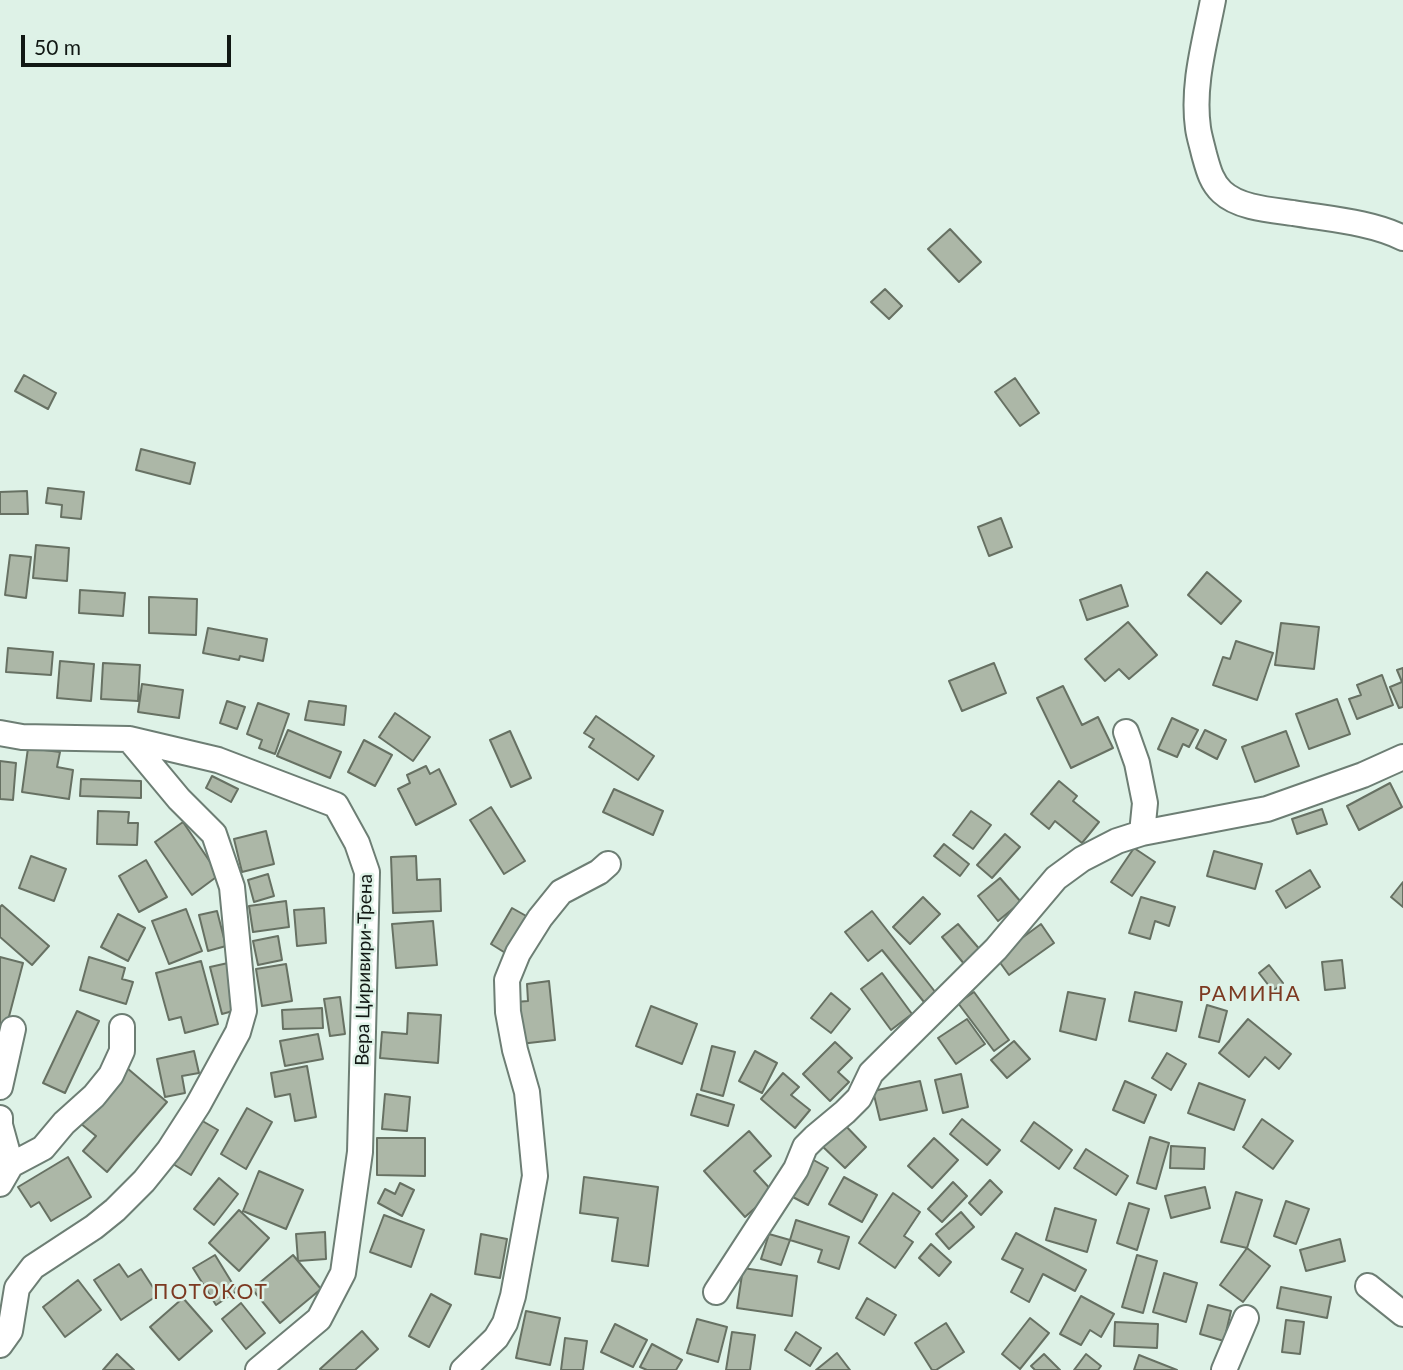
<!DOCTYPE html>
<meta charset="utf-8">
<style>
body{margin:0}
#map{position:relative;width:1403px;height:1370px;overflow:hidden;background:#def2e7;font-family:Lato,sans-serif}
canvas{display:block}
.scale{position:absolute;left:21px;top:35px;width:210px;height:32px;box-sizing:border-box;border:4px solid #111814;border-top:0;padding-left:9px;font-size:21px;line-height:24px;white-space:nowrap;color:#111814;-webkit-text-stroke:5px #def2e7;paint-order:stroke}
</style>
<div id="map">
<canvas width="1403" height="1370"></canvas>
<div class="scale">50 m</div>
</div>
<script>
const ctx = document.querySelector('canvas').getContext('2d');
ctx.lineJoin = 'round';
function paint(path, color) { ctx.fillStyle = color; ctx.fill(path, 'evenodd'); }
function strokePath(path, color, width, dash) { ctx.strokeStyle = color; ctx.lineWidth = width; ctx.lineCap = dash ? 'butt' : 'round'; ctx.setLineDash(dash || []); ctx.stroke(path); }
function label(font, color, halo, rows, align = 'center') {
  ctx.font = font + ' Lato,sans-serif'; ctx.lineWidth = 5; ctx.setLineDash([]); ctx.textBaseline = 'middle'; ctx.strokeStyle = halo; ctx.fillStyle = color; for (const [text, x, y, turn = 0] of rows) {
    ctx.save(); ctx.translate(x, y); ctx.rotate((+turn || 0) * Math.PI / 180); ctx.textAlign = isNaN(turn) ? turn : align; if (halo) ctx.strokeText(text, 0, 0); ctx.fillText(text, 0, 0); ctx.restore();
  }
}
const building = new Path2D(`
 M950,229L981,262L959,282L928,249Z
 M885,289L902,306L889,319L871,302Z
 M24,375L56,393L48,409L15,391Z
 M1015,378L1039,413L1020,426L995,392Z
 M141,449L195,463L190,484L136,470Z
 M48,488L84,492L81,519L61,517L62,505L46,503Z
 M27,491L28,514H0V492Z
 M1001,518L1012,547L989,556L978,527Z
 M36,545L69,548L67,581L33,578Z
 M10,555L31,557L26,598L5,595Z
 M1207,572L1241,601L1221,624L1188,595Z
 M1121,585L1128,606L1087,620L1080,600Z
 M80,590L125,593L123,616L79,613Z
 M149,597L197,599L196,635L149,633Z
 M1128,622L1157,655L1129,679L1119,669L1105,681L1085,659Z
 M1281,623L1319,627L1314,669L1275,665Z
 M208,628L267,639L263,661L240,656L239,660L203,653Z
 M1236,641L1273,653L1257,700L1213,685L1223,657L1230,659Z
 M8,648L53,652L51,675L6,672Z
 M60,661L94,664L91,701L57,698Z
 M103,663L140,665L138,701L101,699Z
 M994,663L1006,693L962,711L949,681Z
 M1403,668V707L1399,708L1390,687L1402,682L1397,670Z
 M1382,675L1393,705L1357,719L1349,699L1361,695L1357,685Z
 M142,684L183,690L179,718L138,712Z
 M1063,686L1082,725L1098,717L1113,748L1071,768L1037,698Z
 M1337,699L1350,734L1309,749L1296,714Z
 M227,701L245,707L237,729L220,723Z
 M309,701L346,706L344,725L305,720Z
 M258,703L289,714L275,754L259,748L262,740L247,734Z
 M395,713L430,737L413,761L379,737Z
 M596,716L654,756L638,780L589,747L594,739L584,733Z
 M1172,718L1198,730L1189,747L1183,744L1177,757L1158,749Z
 M288,730L341,752L330,778L277,756Z
 M1205,730L1226,740L1217,759L1196,748Z
 M510,731L531,778L511,787L490,740Z
 M1286,731L1299,766L1255,782L1242,747Z
 M364,740L392,755L375,786L348,772Z
 M28,748L60,752L57,767L73,770L69,799L22,792Z
 M0,761L16,763L13,800L0,799Z
 M426,766L430,774L439,769L456,804L416,825L398,789L410,783L407,775Z
 M212,776L238,789L231,802L206,788Z
 M81,779L141,781V798L80,796Z
 M1059,781L1077,796L1073,801L1099,822L1082,843L1055,821L1049,829L1031,814Z
 M1390,783L1402,807L1359,830L1347,806Z
 M614,789L663,811L653,835L603,812Z
 M491,807L525,861L504,874L470,820Z
 M1322,809L1327,824L1297,834L1292,819Z
 M98,811L129,812L128,823H138L137,845L97,844Z
 M971,811L991,825L973,849L953,835Z
 M183,822L219,875L192,895L155,842Z
 M266,831L274,864L242,872L234,839Z
 M1005,834L1020,847L992,878L977,865Z
 M944,844L969,864L960,876L934,856Z
 M1134,848L1155,862L1132,896L1111,882Z
 M1214,851L1262,864L1255,889L1207,876Z
 M31,856L66,869L54,901L19,888Z
 M416,856L417,880L440,879L441,911L393,913L391,857Z
 M146,860L167,897L139,912L119,876Z
 M1310,870L1320,887L1286,908L1276,891Z
 M268,874L274,896L254,902L248,880Z
 M1000,878L1021,902L998,921L978,896Z
 M1403,882V907L1391,897Z
 M923,897L940,914L910,944L893,927Z
 M1141,897L1175,907L1169,926L1155,921L1150,939L1129,933Z
 M286,901L289,927L253,932L249,906Z
 M2,905L49,946L32,965L0,937V907Z
 M324,908L326,943L297,946L294,910Z
 M512,908L528,917L507,954L491,944Z
 M186,909L202,951L169,964L152,921Z
 M217,911L226,946L208,951L199,915Z
 M872,911L936,993L924,1002L882,950L868,961L845,932Z
 M118,914L145,928L128,961L101,947Z
 M433,921L437,965L396,968L392,924Z
 M958,924L982,952L965,965L942,937Z
 M1041,924L1054,943L1009,975L996,957Z
 M278,936L282,960L258,965L253,941Z
 M0,957L23,963L6,1028L0,1027Z
 M89,957L125,968L122,979L133,982L126,1004L80,990Z
 M1342,960L1345,988L1325,990L1322,962Z
 M201,961L218,1024L185,1033L181,1017L169,1020L156,973Z
 M228,963L240,1009L222,1014L210,967Z
 M286,964L292,1001L262,1006L256,969Z
 M1269,965L1283,983L1273,991L1259,973Z
 M882,973L912,1014L891,1030L861,989Z
 M549,981L555,1040L520,1044L515,1002L528,1001L527,984Z
 M974,992L1009,1040L994,1051L958,1003Z
 M1068,992L1105,999L1096,1040L1060,1031Z
 M1135,992L1182,1002L1176,1031L1129,1021Z
 M831,993L850,1009L831,1033L811,1018Z
 M340,997L345,1034L330,1036L324,999Z
 M1207,1005L1227,1011L1219,1042L1199,1037Z
 M651,1006L697,1024L682,1064L636,1046Z
 M322,1008L323,1028L283,1029L282,1010Z
 M77,1011L99,1021L65,1093L43,1083Z
 M408,1013L441,1015L438,1063L380,1058L382,1032L407,1034Z
 M967,1019L985,1044L956,1064L938,1038Z
 M1248,1019L1291,1054L1279,1069L1265,1057L1249,1077L1219,1053Z
 M318,1034L323,1059L285,1066L280,1041Z
 M1014,1041L1030,1059L1007,1078L991,1060Z
 M835,1042L852,1058L838,1072L849,1082L830,1101L803,1074Z
 M712,1046L735,1052L723,1096L701,1090Z
 M194,1051L199,1073L182,1076L185,1093L165,1097L157,1059Z
 M755,1051L777,1063L762,1093L739,1081Z
 M1167,1053L1186,1064L1171,1090L1152,1078Z
 M307,1066L316,1117L295,1121L290,1094L275,1097L271,1073Z
 M127,1068L167,1102L107,1172L83,1151L96,1136L80,1123Z
 M783,1073L799,1087L791,1095L810,1110L795,1128L761,1099Z
 M961,1074L968,1107L943,1113L935,1080Z
 M920,1081L927,1110L880,1120L873,1091Z
 M1125,1081L1156,1095L1144,1123L1113,1110Z
 M1199,1083L1245,1100L1234,1130L1188,1113Z
 M385,1094L410,1097L407,1131L382,1129Z
 M697,1094L734,1105L728,1126L691,1115Z
 M247,1108L272,1122L246,1169L221,1154Z
 M199,1119L218,1130L191,1175L173,1164Z
 M962,1119L1000,1150L987,1165L950,1134Z
 M1262,1119L1293,1141L1273,1169L1243,1147Z
 M842,1122L866,1147L845,1168L820,1144Z
 M1034,1122L1072,1150L1059,1169L1021,1141Z
 M749,1131L771,1156L754,1171L773,1192L745,1217L704,1171Z
 M1150,1137L1169,1143L1156,1189L1137,1183Z
 M377,1138H425V1176L377,1175Z
 M934,1138L958,1160L932,1188L908,1166Z
 M1171,1146L1205,1148L1204,1169L1170,1168Z
 M1086,1149L1128,1176L1116,1195L1074,1168Z
 M68,1157L91,1197L51,1221L39,1202L31,1207L18,1187Z
 M810,1158L828,1168L808,1205L789,1195Z
 M259,1171L303,1190L286,1229L243,1211Z
 M584,1177L658,1187L648,1266L612,1261L618,1218L580,1213Z
 M844,1177L877,1195L862,1222L829,1204Z
 M219,1178L238,1194L214,1225L194,1209Z
 M990,1180L1002,1192L981,1215L969,1203Z
 M953,1182L967,1196L942,1222L928,1209Z
 M400,1183L414,1190L402,1216L378,1203L385,1189L395,1194Z
 M1205,1187L1210,1208L1171,1218L1165,1196Z
 M1236,1192L1262,1200L1247,1248L1221,1242Z
 M893,1193L920,1212L904,1236L913,1242L895,1268L859,1243Z
 M1286,1201L1309,1209L1296,1244L1274,1236Z
 M1129,1203L1149,1209L1137,1250L1117,1243Z
 M1055,1208L1096,1220L1087,1252L1046,1240Z
 M239,1210L269,1238L239,1271L209,1243Z
 M961,1212L974,1227L949,1249L936,1234Z
 M384,1215L424,1230L411,1267L370,1252Z
 M796,1220L849,1237L839,1269L818,1262L822,1250L790,1240Z
 M325,1232L326,1259L298,1261L296,1234Z
 M1016,1233L1086,1270L1075,1291L1043,1274L1029,1302L1011,1292L1023,1269L1002,1259Z
 M481,1234L507,1239L500,1278L475,1274Z
 M769,1234L790,1240L781,1265L761,1259Z
 M1340,1239L1345,1261L1306,1271L1300,1250Z
 M931,1244L951,1262L939,1276L919,1258Z
 M1247,1248L1270,1266L1243,1302L1220,1285Z
 M215,1255L237,1291L216,1305L193,1268Z
 M293,1255L321,1289L280,1323L252,1289Z
 M1137,1255L1157,1261L1143,1313L1122,1307Z
 M119,1264L128,1277L141,1269L158,1295L121,1320L94,1280Z
 M743,1268L797,1276L792,1316L737,1308Z
 M1164,1273L1197,1283L1186,1322L1153,1312Z
 M78,1280L101,1310L65,1337L43,1307Z
 M1281,1287L1331,1297L1327,1318L1277,1308Z
 M431,1294L451,1305L429,1347L409,1336Z
 M1081,1296L1114,1314L1101,1337L1090,1330L1081,1345L1060,1334Z
 M183,1298L212,1331L179,1360L150,1327Z
 M867,1298L896,1315L884,1335L856,1318Z
 M241,1303L265,1333L246,1349L222,1319Z
 M1208,1305L1231,1311L1224,1341L1200,1334Z
 M526,1311L560,1318L550,1365L516,1358Z
 M1030,1318L1049,1333L1020,1369L1002,1354Z
 M697,1319L727,1327L718,1362L687,1353Z
 M1286,1320L1304,1322L1300,1354L1282,1352Z
 M1115,1322L1158,1324L1157,1348L1114,1346Z
 M946,1323L964,1352L936,1370H932L915,1343Z
 M615,1324L647,1340L633,1367L601,1352Z
 M362,1331L378,1349L355,1370H322L320,1369Z
 M732,1332L755,1335L750,1370H726Z
 M796,1332L821,1348L810,1366L785,1350Z
 M565,1338L587,1341L583,1370H561Z
 M652,1344L682,1360L676,1370H647L640,1367Z
 M837,1353L850,1370H816Z
 M117,1354L134,1370H103Z
 M1044,1354L1060,1370H1035L1031,1366Z
 M1086,1354L1101,1366L1098,1370H1074Z
 M1139,1355L1177,1370H1134Z`);
const minor = new Path2D(`
 M1213,0C1205,42 1192,85 1198,128C1199,136 1202,145 1204,154C1208,168 1211,182 1222,192C1239,208 1271,210 1293,213C1328,219 1371,222 1403,238
 M1126,732L1137,763L1145,803L1142,833
 M0,733L22,737L129,739L218,760L336,805L357,843L367,872L360,1152L343,1273L319,1319L258,1370
 M0,1087L13,1029
 M0,1118V1125L11,1165
 M0,1184L11,1165L43,1148L64,1123L94,1096L111,1075L122,1051V1027
 M1368,1286L1403,1314
 M716,1292L796,1169L805,1147L815,1137L845,1112L859,1098L871,1073L996,949L1056,878L1082,859L1117,841L1142,833L1267,809L1363,775L1403,757
 M0,1345L10,1331L17,1288L33,1267L94,1227L115,1210L144,1181L169,1150L198,1105L238,1032L244,1011L232,887L214,834L179,799L129,739
 M463,1370L496,1338L505,1323L513,1296L535,1176L527,1092L515,1050L508,1012L507,980L518,953L540,918L561,892L599,872L608,864
 M1224,1370L1246,1318`);
const streetNames = [
 ["Вера Циривири-Трена",364,970,-89]
];
const neighbourhoodNames = [
 ["РАМИНА",1250,994],
 ["ПОТОКОТ",211,1292]
];
paint(building, '#acb7a7');
strokePath(building, '#677163', 2);
strokePath(minor, '#6d7e74', 28);
strokePath(minor, '#fff', 24);
label('19px', '#111814', '#def2e7', streetNames);
ctx.letterSpacing = '2px';
label('21px', '#7c3921', '#def2e7', neighbourhoodNames);
ctx.letterSpacing = '0px';
</script>
